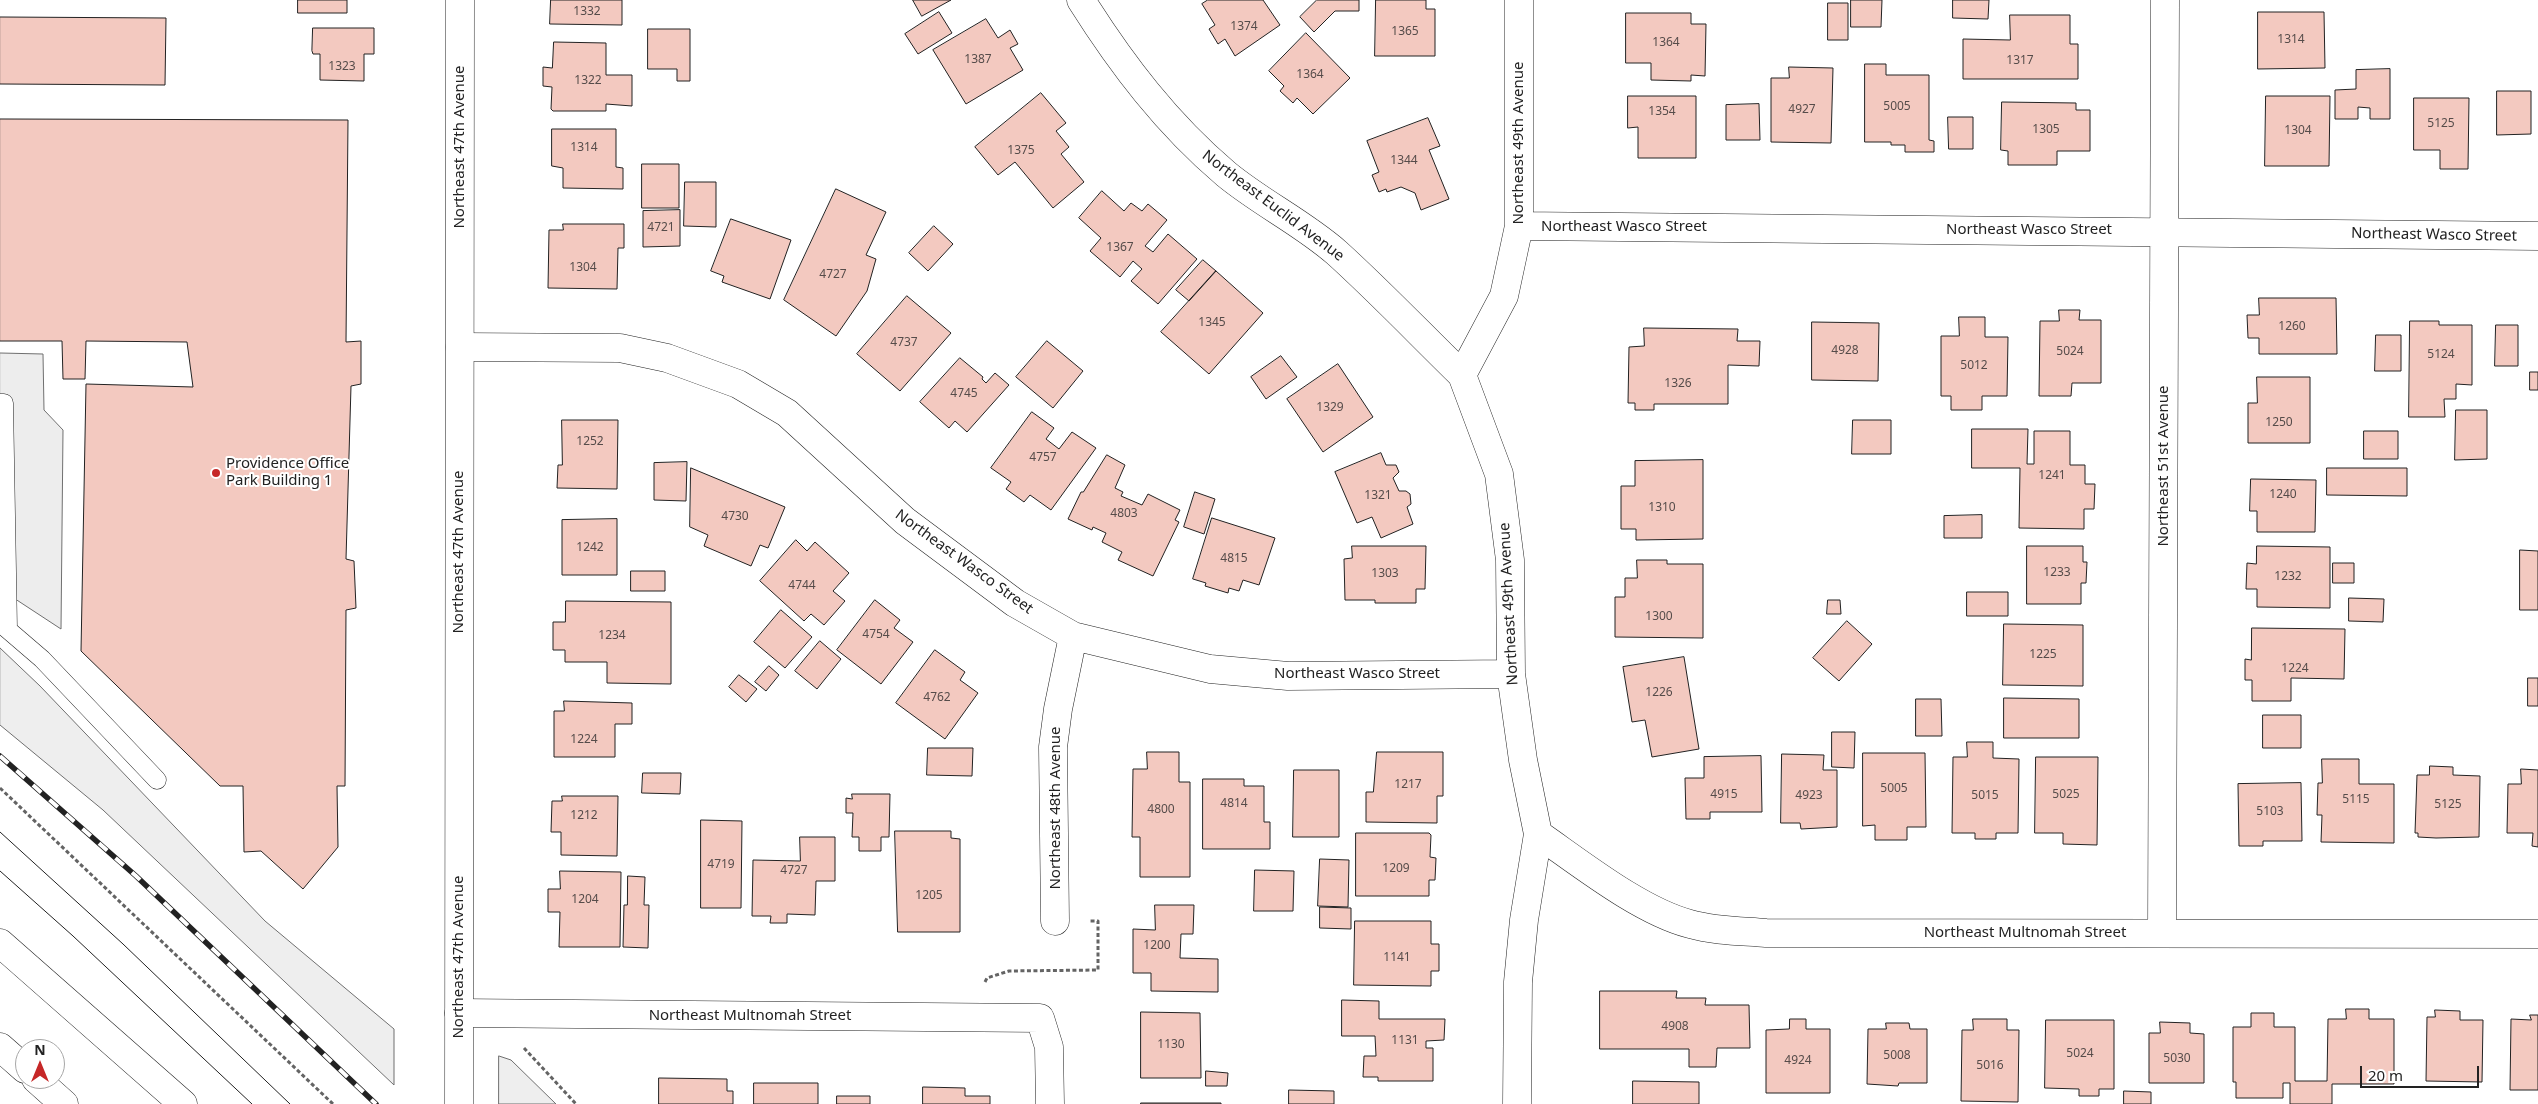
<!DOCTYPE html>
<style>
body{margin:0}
#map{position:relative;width:2538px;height:1104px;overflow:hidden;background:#fff;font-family:"Noto Sans",sans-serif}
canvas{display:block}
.north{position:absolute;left:15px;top:1039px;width:50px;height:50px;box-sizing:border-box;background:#fff;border:1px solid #a7a7a7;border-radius:50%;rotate:0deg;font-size:14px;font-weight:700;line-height:20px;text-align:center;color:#222}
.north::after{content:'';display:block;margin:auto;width:18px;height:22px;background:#c62828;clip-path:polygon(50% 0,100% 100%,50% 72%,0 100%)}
.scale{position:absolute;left:2360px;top:1066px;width:119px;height:22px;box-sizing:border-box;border:2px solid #222;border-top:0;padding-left:6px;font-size:15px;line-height:18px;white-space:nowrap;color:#222;-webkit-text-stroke:4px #fff;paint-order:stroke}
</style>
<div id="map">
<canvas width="2538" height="1104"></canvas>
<div class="north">N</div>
<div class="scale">20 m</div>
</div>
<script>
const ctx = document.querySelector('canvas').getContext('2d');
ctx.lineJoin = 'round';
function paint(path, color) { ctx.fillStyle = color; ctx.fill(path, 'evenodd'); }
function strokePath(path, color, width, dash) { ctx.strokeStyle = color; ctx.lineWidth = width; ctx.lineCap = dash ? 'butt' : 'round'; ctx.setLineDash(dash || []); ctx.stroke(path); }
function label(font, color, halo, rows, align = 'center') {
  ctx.font = font + ' "Noto Sans",sans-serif'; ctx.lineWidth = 4; ctx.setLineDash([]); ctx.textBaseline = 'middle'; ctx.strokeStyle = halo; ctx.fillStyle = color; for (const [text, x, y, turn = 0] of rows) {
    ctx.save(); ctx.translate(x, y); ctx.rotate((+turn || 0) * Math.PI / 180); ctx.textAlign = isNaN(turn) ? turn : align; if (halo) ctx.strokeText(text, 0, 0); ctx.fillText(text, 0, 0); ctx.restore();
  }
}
const green = new Path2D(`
 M0,648L40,686L265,921L394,1029V1085L103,810L0,725Z
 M499,1056L511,1060L556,1104H499Z`);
const parking = new Path2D(`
 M0,353L43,354L44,410L63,430L61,629L0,589Z`);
const building = new Path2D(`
 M298,0H347V13H298Z
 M551,0H622V25L550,24Z
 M913,0H951L922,16Z
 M1208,0H1263L1280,25L1235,56L1225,39L1218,44L1209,29L1215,25L1202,4Z
 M1317,0H1359V11H1335L1314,32L1300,17Z
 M1376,0H1426V9H1435V56H1375Z
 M1851,0H1882L1881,27H1851Z
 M1953,0H1989L1988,19L1953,18Z
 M1828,3H1848V40H1828Z
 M939,12L952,33L918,54L905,34Z
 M2258,12H2324L2325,68L2258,69Z
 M1626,13H1691V24H1706L1705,76L1691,75V81L1651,80V63H1626Z
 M2010,15H2070V44H2078V79H1963V39L2010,40Z
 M0,17L166,18L165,85L0,84Z
 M986,19L998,38L1010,30L1018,44L1010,48L1023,70L966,104L933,50Z
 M313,28H374V54H364V81L320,80V54H313L312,51Z
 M648,29H690V81H677V69H648Z
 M1306,33L1350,78L1313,114L1297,98L1293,103L1280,91L1284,86L1269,71Z
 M554,42L606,43V75H632V106L606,104V111H553L551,109L552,87L543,86V67L552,68Z
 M1865,64H1886V75H1929V140L1934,141V152H1905V145H1891V142H1865Z
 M1789,67L1833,68L1831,143L1771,142V78H1789Z
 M2390,69V119H2370V108L2358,107V119H2335V90L2356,89V70Z
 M2497,91H2531V134L2497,135Z
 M1041,93L1066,123L1056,131L1069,147L1061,154L1084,182L1053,208L1015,162L998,175L975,147Z
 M1628,96H1696V158H1638V127L1628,128Z
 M2266,96H2330L2329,166H2265Z
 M2414,98H2469L2468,169H2440V150H2414Z
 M2002,102L2076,103V110H2090V151H2057V165H2008V151L2001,150Z
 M1759,104L1760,140H1726V105Z
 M1948,117H1973V149H1949Z
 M1428,118L1440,146L1429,150L1449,199L1421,210L1415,193L1401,187L1387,192L1386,189L1379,192L1372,175L1379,172L1367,141Z
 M0,119L348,120L346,342L361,341V384L351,386L346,559L354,561L356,608L346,610L345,786H337L338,847L303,889L261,851L244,852L243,786H220L81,651L86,384L193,387L187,342L86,341L85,379H63L62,341H0Z
 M552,129H616V167L623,168V189L563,188V168L552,166Z
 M642,164H679V208H642Z
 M685,182H716V227L684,226Z
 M836,189L886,212L866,255L876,259L867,291L836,336L784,300Z
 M1102,191L1124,211L1131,203L1142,211L1148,204L1167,220L1145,246L1153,252L1168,234L1197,259L1158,304L1131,281L1142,269L1133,261L1120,277L1090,251L1101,238L1079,218Z
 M680,210V246L643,247V211Z
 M731,219L791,240L770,299L722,282L724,276L711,271Z
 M563,224H624V248H618L617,289L548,288L549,230H563Z
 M934,226L953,244L928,271L909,253Z
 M1203,260L1216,271L1189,301L1176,290Z
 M1216,271L1263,313L1209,374L1161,332Z
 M907,296L951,333L900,391L857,354Z
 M2259,298H2336L2337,354H2259V338H2248L2247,315H2259Z
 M2059,310H2080L2079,320H2101V383H2072L2071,396H2039L2040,321H2059Z
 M1959,317H1985V337H2008L2007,396H1982V410H1951V396H1941V336H1959Z
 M2410,321H2439V325H2472V385L2456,384V399H2444L2445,417H2409Z
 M1812,322L1879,323L1878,381L1812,380Z
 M2496,325H2518V366H2495Z
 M1644,328L1738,329L1737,341H1760L1759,366L1728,365V404H1654V410H1635V403H1628L1629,347L1644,346Z
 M2376,335H2401V371H2375Z
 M1047,341L1083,371L1053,408L1016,377Z
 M1281,356L1297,377L1266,399L1251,377Z
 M960,358L983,377L982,379L986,383L995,373L1009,385L967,432L955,421L949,428L920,402Z
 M1338,364L1373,417L1323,452L1287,399Z
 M2530,372H2538V390H2530Z
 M2257,377H2310V443H2248V403H2257Z
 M2456,410H2487V459L2455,460Z
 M1032,412L1054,428L1046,439L1059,449L1072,432L1096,448L1051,510L1030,495L1024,502L1006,489L1011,482L991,468Z
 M562,420H618L617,489L557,488L558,465H562Z
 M1853,420H1891V454H1852Z
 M1972,429H2028L2027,464H2034V431H2070V465H2085V484H2095L2094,509H2084V529L2019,528L2020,468H1972Z
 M2364,431H2398V459H2364Z
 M1381,453L1386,465H1396L1399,472L1393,478L1399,491H1406L1410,494L1411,504L1407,507L1413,524L1381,538L1372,517L1357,523L1335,472Z
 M1107,455L1125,465L1115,488L1123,492L1121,496L1142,505L1148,494L1180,510L1175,520L1179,522L1153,576L1118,560L1122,552L1102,542L1106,533L1093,527L1092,530L1068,519L1081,492H1083Z
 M1703,460V539L1636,540V529H1621V486H1635V461Z
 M687,462L686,501L654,500V463Z
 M691,468L785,507L768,548L760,545L751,566L704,546L708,535L690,527Z
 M2327,468H2407V496L2327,495Z
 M2251,479L2316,480L2315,532H2257V511H2250Z
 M1195,492L1215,499L1204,534L1184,527Z
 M1982,515V538H1944V516Z
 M1212,518L1275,538L1259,585L1243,580L1239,591L1229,588L1228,593L1205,586L1206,583L1193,579Z
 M617,519V575H562V520Z
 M796,540L807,551L815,542L849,573L833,591L845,601L824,625L811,614L804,621L760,581Z
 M1352,546H1426L1425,589H1416V603H1375V600H1345L1344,559L1352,558Z
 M2027,546H2083V562H2087L2086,583H2081V604H2027Z
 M2257,546L2330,547V608L2257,607V589H2246L2247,563L2256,564Z
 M2520,550L2538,551V610H2520Z
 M1637,560H1667V564H1703V638L1615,637V597H1625V578H1637Z
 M2333,563H2354V583H2333Z
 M631,571H665V591H631Z
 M1967,592H2008V616H1967Z
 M2349,598L2384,599L2383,622L2349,621Z
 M875,600L900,620L894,628L913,642L881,684L837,650Z
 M1828,600H1840L1841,614H1827Z
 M566,601L671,602V684L607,683V662H565V650H553V622H565Z
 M781,610L812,637L785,668L754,642Z
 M1847,621L1872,644L1839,681L1813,658Z
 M2004,624L2083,625V686L2003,685Z
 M2252,628L2345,629L2344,679L2291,678V701H2252V680H2245V659L2251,660Z
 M820,641L841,659L817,689L795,671Z
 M935,650L965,672L960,680L978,693L945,739L896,703Z
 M1684,657L1699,749L1652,757L1645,720L1632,722L1623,667Z
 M769,666L779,675L766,691L755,682Z
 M739,675L757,689L746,702L729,687Z
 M2528,678H2538V706H2528Z
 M2004,698L2079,699V738H2004Z
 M1916,699H1941L1942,736H1916Z
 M564,701L632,703V724H615V757H554V711H564Z
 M2263,715H2301V748H2263Z
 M1832,732H1855L1854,768L1832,767Z
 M1967,742H1993V758L2019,759L2018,833H1996V839H1975V833H1952L1953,757H1967Z
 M928,748H973L972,776L927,775Z
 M1147,752H1179V782H1190V877H1140V837H1132L1133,769H1147Z
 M1377,752H1443V796H1437V823L1366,822V792H1373Z
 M1863,753H1925L1926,827H1907V840H1875V825L1863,826Z
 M1782,754L1824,755L1823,770H1837V827L1801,829L1800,823H1781Z
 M1761,756L1762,812H1710V819H1686L1685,778H1704V757Z
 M2036,757H2098L2097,845L2063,844V833H2035Z
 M2322,759H2359V784H2394V843L2321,842L2322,815H2317L2318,783H2322Z
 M2430,766L2453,767V775L2480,776L2479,837L2436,838L2418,837V833H2415L2417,775H2429Z
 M2521,769L2538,770V847L2532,846L2533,833H2507L2508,784H2521Z
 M1294,770H1339V837H1293Z
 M643,773H681L680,794L642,793Z
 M1203,779H1244V786H1264V822H1270V849H1203Z
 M2301,783L2302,841H2263V846H2239L2238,784Z
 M852,794H890L889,837H881V851H859V837H852L853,813H846V798L852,799Z
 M562,796H618L617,856L561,855V832H551L552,801H562Z
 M701,820L742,821L741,908H701Z
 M895,831H951V838L960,839V932H898Z
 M1356,833H1429L1431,835L1430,857L1436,858L1435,880H1429V896H1356Z
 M800,837H835V881H816L815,915L787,914V923H770L771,916H752L753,860L800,861Z
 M1320,859L1349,860L1348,907L1318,906Z
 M1255,870L1294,871L1293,911H1254Z
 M560,871L621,872L620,947H559L560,912H548V889H560Z
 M628,876L645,877L644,905H649L648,948L623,947L624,905H627Z
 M1155,905H1194L1193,934H1181L1180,958L1218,959V992L1151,991V973H1133V929L1155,930Z
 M1320,907L1351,908V929L1320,928Z
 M1355,921H1431V944H1439V971H1431V986L1354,985Z
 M1600,991H1677L1676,998H1706L1705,1005H1749L1750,1048H1717L1716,1067H1689V1049H1600Z
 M1342,1000L1379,1001V1019H1445L1444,1040L1426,1041V1048H1433V1081H1378V1077H1363L1364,1056H1376L1375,1036H1342Z
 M2346,1009H2369V1019H2394V1084H2332V1104H2290V1083H2283V1098H2236V1082H2233V1027H2251V1013H2274V1027H2295V1081H2327L2328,1019H2346Z
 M2435,1010L2460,1011V1020H2483L2482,1082L2426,1081L2427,1017H2435Z
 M1141,1012L1200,1013L1201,1078H1141Z
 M2530,1015H2538V1090H2510L2511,1019L2531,1020Z
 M1790,1019H1806V1029H1830V1093H1766V1030L1789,1029Z
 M1973,1019H2007V1030H2019L2018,1102L1961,1101L1962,1030H1973Z
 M2046,1020H2114V1089H2099V1096H2079V1089L2045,1088Z
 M2160,1022L2190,1023V1033L2204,1034V1083H2149V1033H2160Z
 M1886,1023H1909L1910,1029H1927V1083H1899L1898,1086L1867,1084L1868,1029H1886Z
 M1206,1071L1228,1073L1227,1086H1206Z
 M659,1078L727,1079V1091H733V1104H659Z
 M1633,1081L1699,1082V1104H1633Z
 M754,1083H818V1104H754Z
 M923,1087L965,1088V1096H990V1104H923Z
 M1289,1090L1334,1091V1104H1289Z
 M2124,1091L2151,1092V1104H2124Z
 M837,1096H870V1104H837Z
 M1141,1103H1221V1104H1141Z`);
const path = new Path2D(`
 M0,788L333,1104
 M985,982L987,978L1009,971L1098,970V921H1090
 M524,1048L576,1104`);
const service = new Path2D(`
 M0,403H4L8,629
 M0,623L42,659L157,780`);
const minor = new Path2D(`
 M1081,0C1122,65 1167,124 1226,174C1261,203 1303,223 1337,253C1380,292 1421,335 1462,375
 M1519,226L2538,236
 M460,347L620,348L667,358L738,384L787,413L905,521L1015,603L1073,636L1210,669L1288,676L1511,674
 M1538,834C1580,863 1640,911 1690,924C1715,931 1741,931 1766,933L2538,934
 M1055,921L1053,747L1058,709L1073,636
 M2162,933L2165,0
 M459,1013L1040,1018L1049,1047L1050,1104
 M1517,1104L1518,982L1524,920L1538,834L1523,760L1511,674L1510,560L1499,474L1462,375L1504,296L1519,226V0`);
const secondary = new Path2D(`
 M459,1104L460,0`);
const motorway = new Path2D(`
 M0,943L183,1104
 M0,1047L25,1069
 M36,1079L64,1104`);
const tram = new Path2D(`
 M0,832L123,944L290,1104
 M0,871L73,936L252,1104`);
const rail = new Path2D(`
 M0,756L136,876L376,1104`);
const markers = [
 [216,473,5,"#c62828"]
];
const numberNames = [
 ["1332",587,12],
 ["1374",1244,27],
 ["1365",1405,32],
 ["1314",2291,40],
 ["1364",1666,43],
 ["1387",978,60],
 ["1317",2020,61],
 ["1323",342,67],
 ["1364",1310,75],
 ["1322",588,81],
 ["5005",1897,107],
 ["4927",1802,110],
 ["1354",1662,112],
 ["5125",2441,124],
 ["1305",2046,130],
 ["1304",2298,131],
 ["1314",584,148],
 ["1375",1021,151],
 ["1344",1404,161],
 ["4721",661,228],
 ["1367",1120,248],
 ["1304",583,268],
 ["4727",833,275],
 ["1345",1212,323],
 ["1260",2292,327],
 ["4737",904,343],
 ["4928",1845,351],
 ["5024",2070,352],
 ["5124",2441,355],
 ["5012",1974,366],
 ["1326",1678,384],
 ["4745",964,394],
 ["1329",1330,408],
 ["1250",2279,423],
 ["1252",590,442],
 ["4757",1043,458],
 ["1241",2052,476],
 ["1240",2283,495],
 ["1321",1378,496],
 ["1310",1662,508],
 ["4803",1124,514],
 ["4730",735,517],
 ["1242",590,548],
 ["4815",1234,559],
 ["1233",2057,573],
 ["1303",1385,574],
 ["1232",2288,577],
 ["4744",802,586],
 ["1300",1659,617],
 ["4754",876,635],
 ["1234",612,636],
 ["1225",2043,655],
 ["1224",2295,669],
 ["1226",1659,693],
 ["4762",937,698],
 ["1224",584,740],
 ["1217",1408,785],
 ["5005",1894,789],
 ["4915",1724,795],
 ["5025",2066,795],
 ["4923",1809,796],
 ["5015",1985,796],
 ["5115",2356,800],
 ["4814",1234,804],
 ["5125",2448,805],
 ["4800",1161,810],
 ["5103",2270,812],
 ["1212",584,816],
 ["4719",721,865],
 ["1209",1396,869],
 ["4727",794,871],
 ["1205",929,896],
 ["1204",585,900],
 ["1200",1157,946],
 ["1141",1397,958],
 ["4908",1675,1027],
 ["1131",1405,1041],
 ["1130",1171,1045],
 ["5024",2080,1054],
 ["5008",1897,1056],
 ["5030",2177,1059],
 ["4924",1798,1061],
 ["5016",1990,1066]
];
const streetNames = [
 ["Northeast 49th Avenue",1519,143,-90],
 ["Northeast 47th Avenue",460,147,-90],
 ["Northeast Euclid Avenue",1273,206,37],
 ["Northeast Wasco Street",1624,227],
 ["Northeast Wasco Street",2029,230],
 ["Northeast Wasco Street",2434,235,1],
 ["Northeast 51st Avenue",2164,466,-90],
 ["Northeast 47th Avenue",459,552,-90],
 ["Northeast Wasco Street",964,562,36],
 ["Northeast 49th Avenue",1509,604,-93],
 ["Northeast Wasco Street",1357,674],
 ["Northeast 48th Avenue",1056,808,-90],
 ["Northeast Multnomah Street",2025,933],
 ["Northeast 47th Avenue",459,957,-90],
 ["Northeast Multnomah Street",750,1016]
];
const poiNames = [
 ["Providence Office",226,464],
 ["Park Building 1",226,481]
];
paint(green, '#eee');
strokePath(green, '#6f6f6f', 1);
paint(parking, '#ededed');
strokePath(parking, '#6f6f6f', 1);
paint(building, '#f3c9c0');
strokePath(building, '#222', 1);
strokePath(service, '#222', 19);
strokePath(minor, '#222', 29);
strokePath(secondary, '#222', 29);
strokePath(motorway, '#222', 29);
strokePath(path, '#646464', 3, [4, 2.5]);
strokePath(service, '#fff', 18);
strokePath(minor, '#fff', 28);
strokePath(secondary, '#fff', 28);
strokePath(motorway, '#fff', 28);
strokePath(tram, '#222', 1);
strokePath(rail, '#222', 5.5);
strokePath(rail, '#fff', 4, [11]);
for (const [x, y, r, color] of markers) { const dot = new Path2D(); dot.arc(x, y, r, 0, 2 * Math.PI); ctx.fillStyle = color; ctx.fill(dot); strokePath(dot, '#fff', 2); }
label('12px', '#564c4a', null, numberNames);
label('15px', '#222', '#fff', streetNames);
label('15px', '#222', '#fff', poiNames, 'left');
</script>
